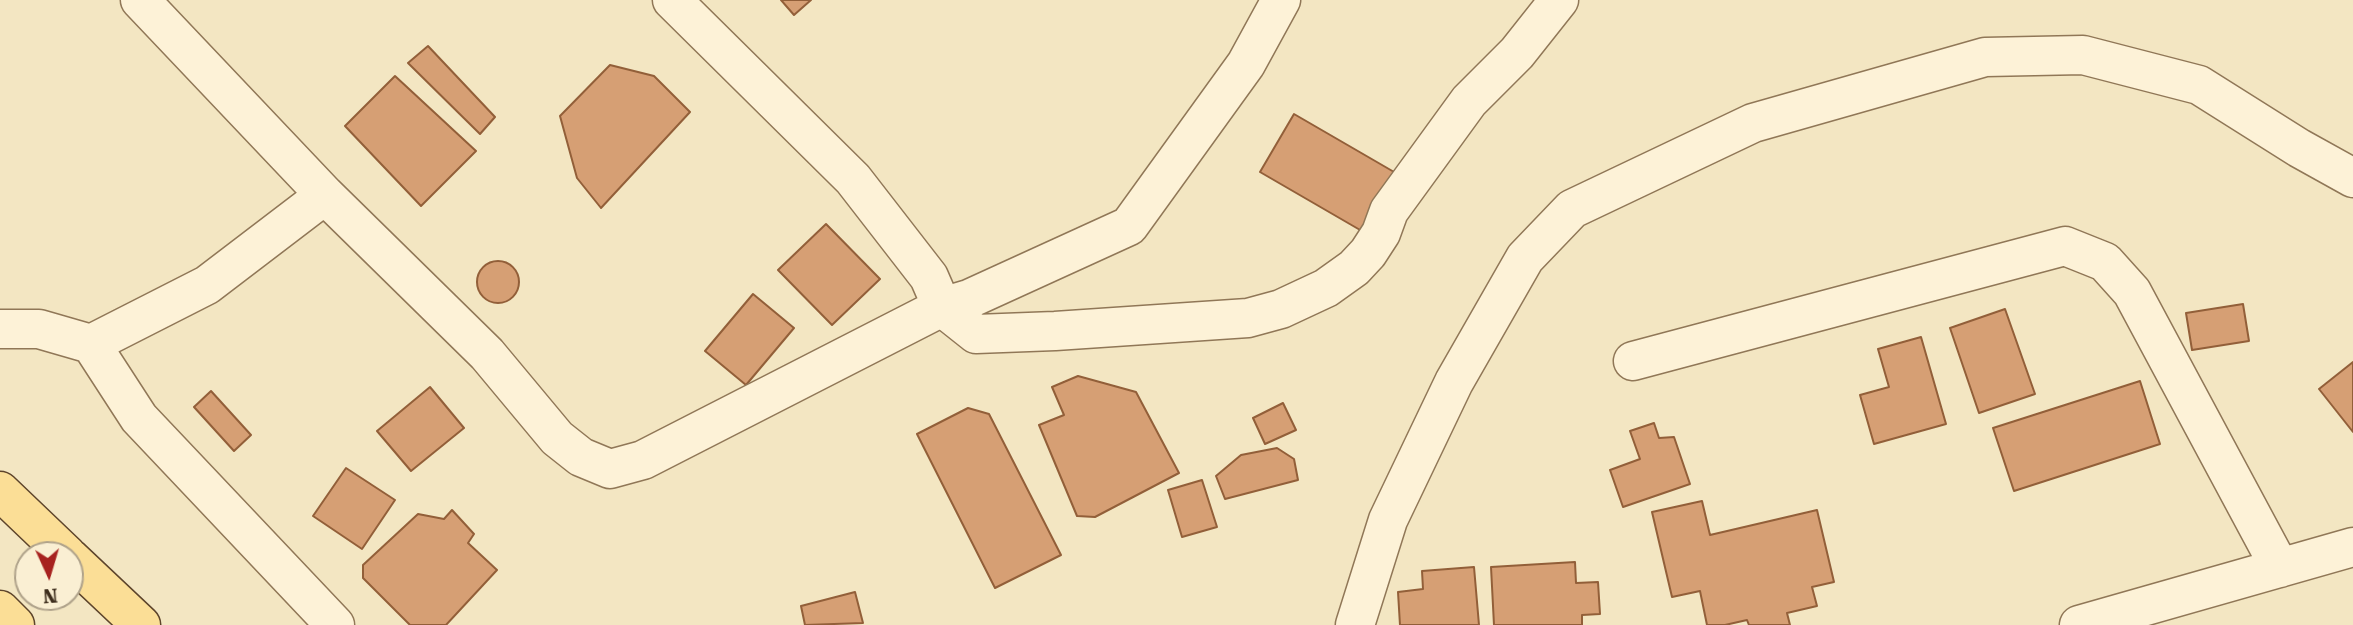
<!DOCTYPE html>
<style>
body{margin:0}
#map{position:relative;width:2353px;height:625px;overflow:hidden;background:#f3e6c2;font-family:"Roboto Serif",serif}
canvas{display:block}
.north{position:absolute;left:14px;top:541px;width:70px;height:70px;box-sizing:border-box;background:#faefd3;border:2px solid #afa28a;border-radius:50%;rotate:176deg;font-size:19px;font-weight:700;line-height:28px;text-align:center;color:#3e2e1d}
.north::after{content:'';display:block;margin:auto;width:24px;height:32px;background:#a7221f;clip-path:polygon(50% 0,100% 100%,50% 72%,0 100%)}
</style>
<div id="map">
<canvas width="2353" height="625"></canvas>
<div class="north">N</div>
</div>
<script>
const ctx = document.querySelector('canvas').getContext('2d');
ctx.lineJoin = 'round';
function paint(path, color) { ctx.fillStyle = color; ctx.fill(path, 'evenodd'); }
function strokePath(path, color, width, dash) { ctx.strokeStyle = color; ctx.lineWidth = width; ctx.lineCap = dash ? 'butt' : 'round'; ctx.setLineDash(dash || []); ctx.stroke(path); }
const building = new Path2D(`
 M781,0H811L794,15Z
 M428,46L495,117L480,134L408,63Z
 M610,65L654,76L690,112L601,208L577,178L560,116Z
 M395,76L476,151L421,206L345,126Z
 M1294,114L1401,176L1367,234L1260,172Z
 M826,224L880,279L832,325L778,270Z
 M477 282a21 21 0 1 1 42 0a21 21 0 1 1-42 0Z
 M753,294L794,328L746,385L705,351Z
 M2243,304L2249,341L2192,350L2186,313Z
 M2005,309L2035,394L1979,413L1950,328Z
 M1921,337L1946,424L1874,444L1860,395L1889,387L1878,349Z
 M2353,362V432L2319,389Z
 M1078,376L1136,392L1179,473L1095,517L1077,516L1039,425L1064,415L1052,387Z
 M2140,381L2160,444L2014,491L1993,428Z
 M430,387L464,428L411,471L377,431Z
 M211,391L251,435L234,451L194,407Z
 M1283,403L1296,430L1265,444L1253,418Z
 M968,408L989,414L1061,555L995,588L917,434Z
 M1654,423L1659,438L1674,437L1690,484L1623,507L1610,470L1640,459L1630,431Z
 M1277,448L1294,459L1298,480L1225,499L1216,476L1241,455Z
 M346,468L395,500L362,549L313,516Z
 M1202,480L1217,527L1182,537L1168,490Z
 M1702,501L1710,535L1817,510L1834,582L1812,587L1817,606L1787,613L1790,625H1749L1747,620L1725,625H1707L1700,591L1672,597L1652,512Z
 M452,510L474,534L468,543L497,570L446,625H410L363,578V565L418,514L444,519Z
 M1575,562L1576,583L1598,582L1600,614L1582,615V625H1494L1491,567Z
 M1474,567L1479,625H1400L1398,592L1423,589L1422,571Z
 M855,592L863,623L805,625L801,606Z`);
const minor = new Path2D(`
 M672,0L853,179L929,277L942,307L969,299L1129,226L1246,64L1281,0
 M325,195L487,354L557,438L581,457L610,469L643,460L942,307L976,334L1055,331L1248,318L1281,309L1326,288L1354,268L1368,253L1381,233L1389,211L1469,101L1517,53L1559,0
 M0,329H39L91,344L207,285L325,195L140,0
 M91,344L139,418L335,625
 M1633,361L2065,246L2105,262L2132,292L2280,568
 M1355,625L1388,520L1454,382L1525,258L1572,209L1753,123L1985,57L2083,55L2199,85L2299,148L2353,178
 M2079,625L2353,547`);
const major = new Path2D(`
 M0,491L67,555
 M70,558L141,625
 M0,610L15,625`);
paint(building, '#d69f74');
strokePath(building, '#925f39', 2);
strokePath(minor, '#907757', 41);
strokePath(major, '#5d442b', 41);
strokePath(minor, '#fdf2d7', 38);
strokePath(major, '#fbde96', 38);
</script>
